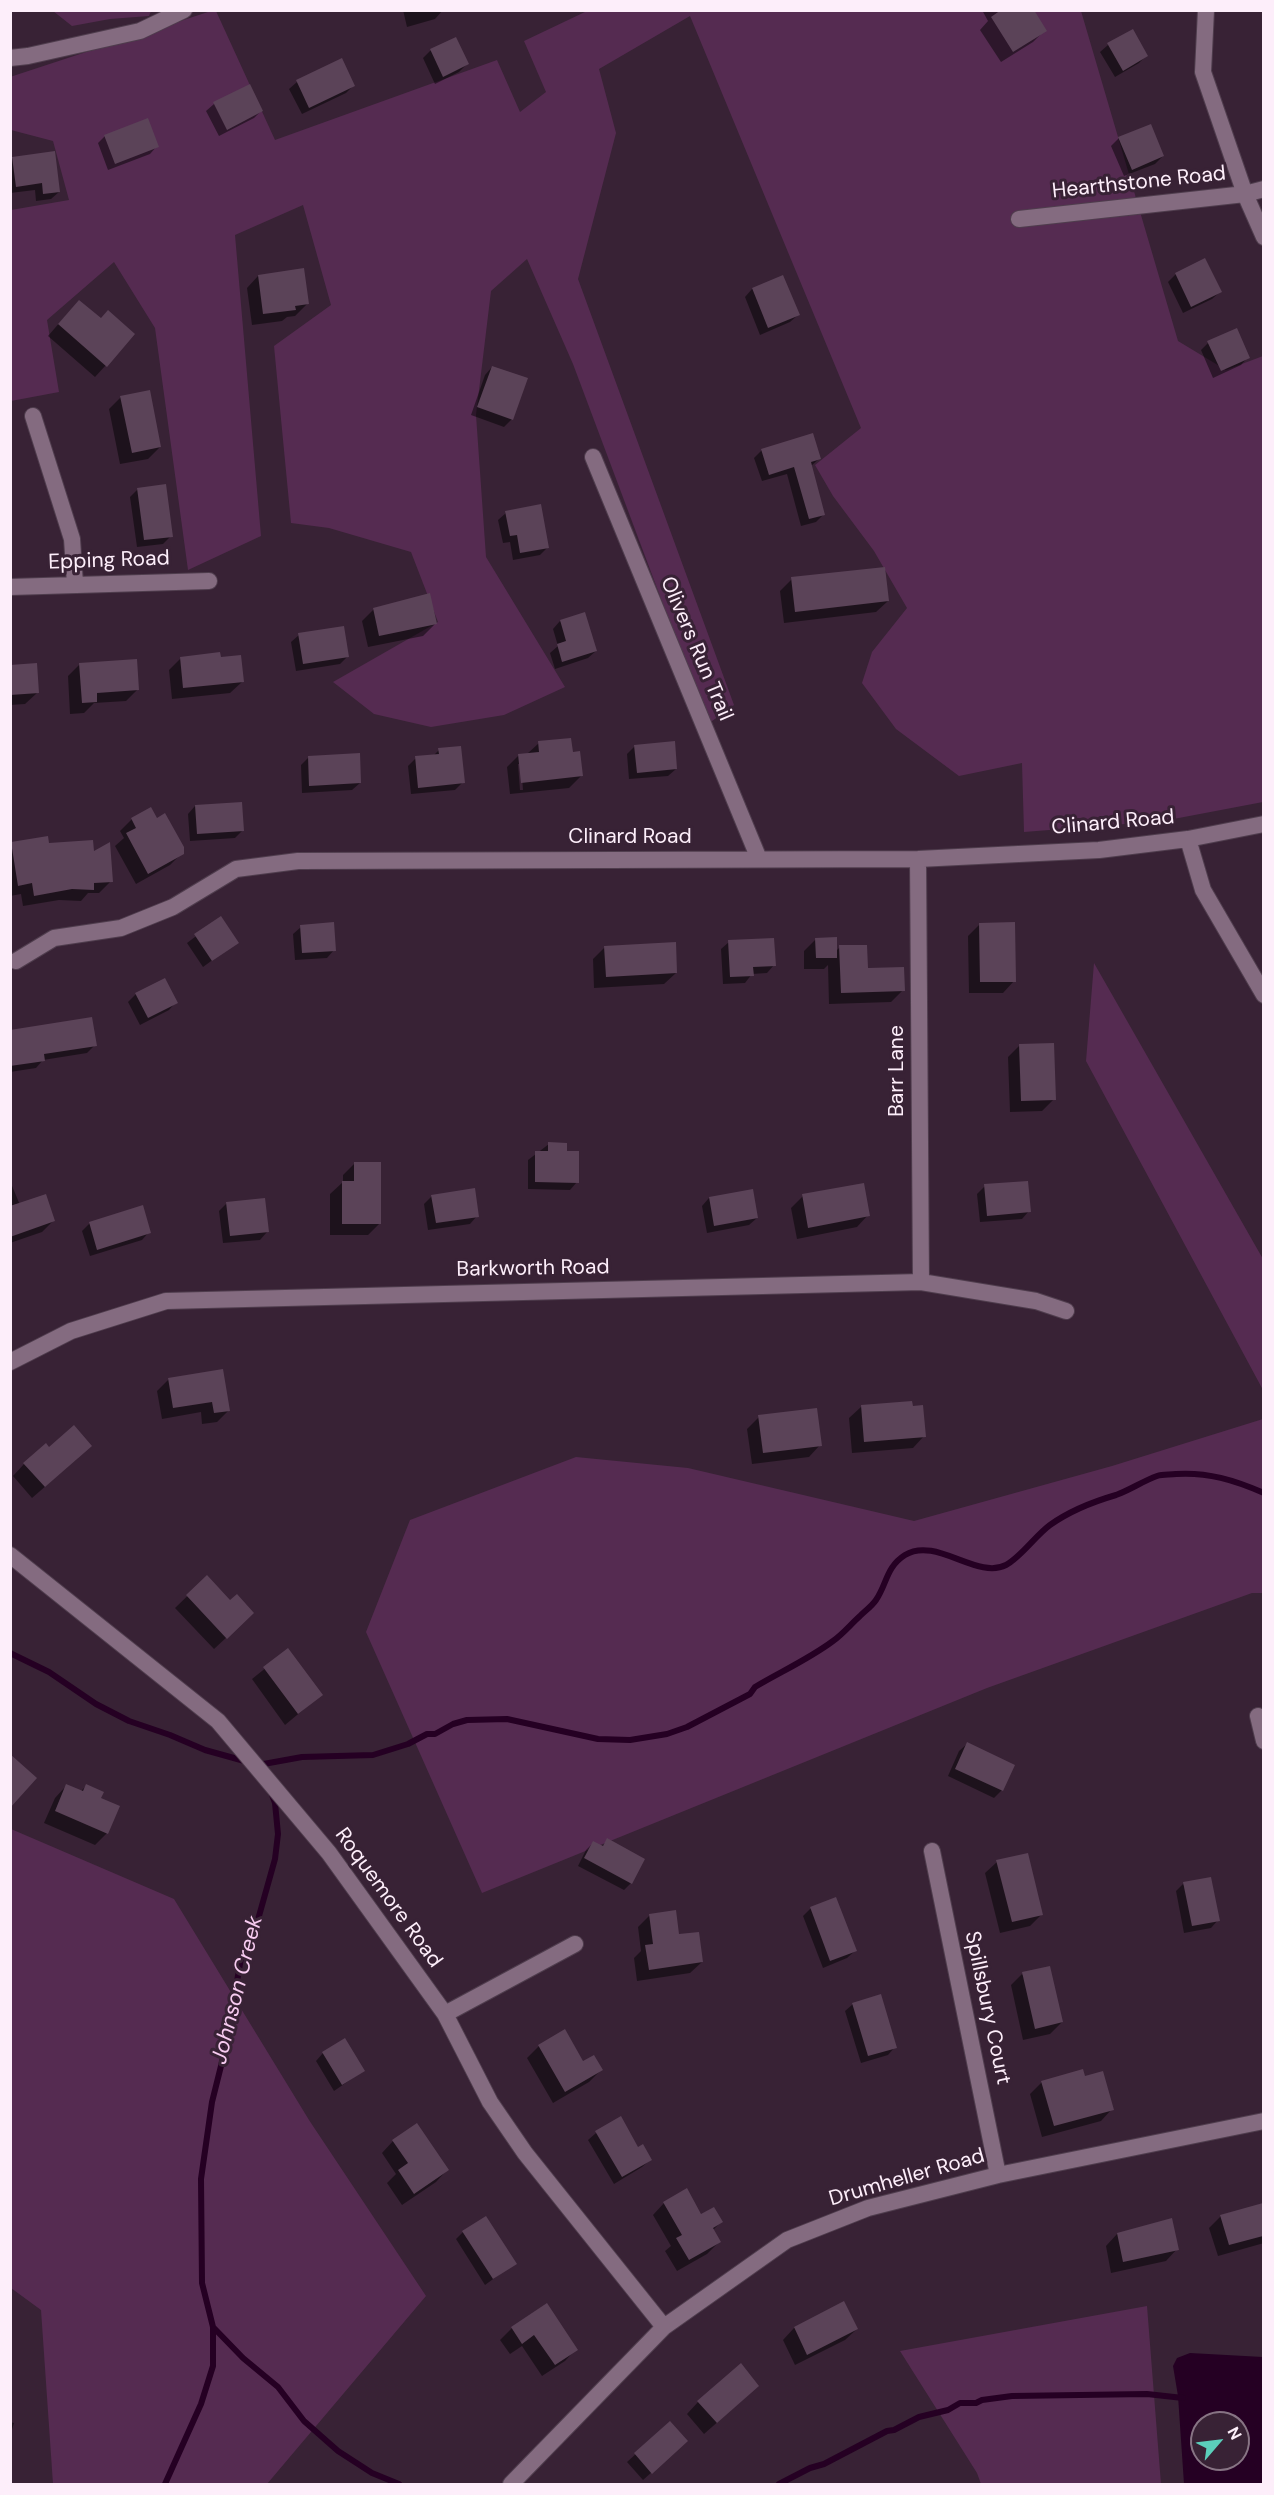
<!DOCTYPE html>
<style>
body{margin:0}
#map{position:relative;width:1274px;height:2495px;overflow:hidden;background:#382235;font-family:"DM Sans",sans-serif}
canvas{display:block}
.frame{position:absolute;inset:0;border:12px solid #fdeefa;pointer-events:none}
.north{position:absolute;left:1190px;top:2411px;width:60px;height:60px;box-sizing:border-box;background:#382235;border:2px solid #877484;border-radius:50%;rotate:62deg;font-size:16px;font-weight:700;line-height:24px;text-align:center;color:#fdeefa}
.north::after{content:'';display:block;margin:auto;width:21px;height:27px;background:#5bcebb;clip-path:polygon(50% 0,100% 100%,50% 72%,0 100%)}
</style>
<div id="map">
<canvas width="1274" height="2495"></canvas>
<div class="frame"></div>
<div class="north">N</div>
</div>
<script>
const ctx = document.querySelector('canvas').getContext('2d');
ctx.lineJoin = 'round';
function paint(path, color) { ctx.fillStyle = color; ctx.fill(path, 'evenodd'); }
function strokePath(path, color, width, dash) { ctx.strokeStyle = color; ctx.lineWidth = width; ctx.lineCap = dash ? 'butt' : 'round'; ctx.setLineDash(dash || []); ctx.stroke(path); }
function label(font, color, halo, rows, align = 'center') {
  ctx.font = font + ' "DM Sans",sans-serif'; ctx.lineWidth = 6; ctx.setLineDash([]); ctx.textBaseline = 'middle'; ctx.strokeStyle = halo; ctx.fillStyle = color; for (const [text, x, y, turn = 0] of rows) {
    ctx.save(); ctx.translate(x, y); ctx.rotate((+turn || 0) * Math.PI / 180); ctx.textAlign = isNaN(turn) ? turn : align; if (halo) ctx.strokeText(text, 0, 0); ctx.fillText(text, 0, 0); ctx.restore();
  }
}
const green = new Path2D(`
 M53,11H151L149,16L110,19L72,26Z
 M211,11H216L275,140L497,60L520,112L546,92L524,41L587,11H1081L1178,341L1226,370L1263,356V802L1163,821L1024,832L1022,763L959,776L896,729L862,683L872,652L907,608L874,551L833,496L815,465L861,428L690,16L599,69L616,133L578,279L734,705L708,724L573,364L527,259L491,291L476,415L486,557L565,687L504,715L431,727L374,714L333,682L438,622L411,552L329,528L291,523L274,346L331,305L303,205L235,235L261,536L188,570L155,328L114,262L47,320L59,392L11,401V210L69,200L53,141L11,130L10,77Z
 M1094,963L1263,1259V1390L1086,1061Z
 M1263,1419V1593H1252L987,1688L482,1893L366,1632L410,1520L576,1457L688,1468L914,1521L1112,1466Z
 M11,1829L174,1899L309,2120L426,2296L267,2484H53L41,2310L11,2288Z
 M1147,2306L1161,2484H981L977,2473L900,2351Z`);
const water = new Path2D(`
 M1190,2353L1263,2357V2484H1184L1178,2396L1173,2366L1177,2358ZM1202,2423H1238V2459H1202Z`);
const shadow = new Path2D(`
 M403,10H443L435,19L407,27Z
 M982,10H1032L1045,30L1033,42L1001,62L980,30L988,21Z
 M1132,31L1147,55L1139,63L1115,77L1100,52L1108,45Z
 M455,39L467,64L459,72L435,84L423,58L430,51Z
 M341,60L354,85L346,93L302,114L289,89L297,82Z
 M249,86L261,111L254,118L219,136L206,111L214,104Z
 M105,136L157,146L150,154L108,170L98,143Z
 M1119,138L1163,156L1155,164L1124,176L1111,146Z
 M12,158L59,192L51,199L36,201L35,190L10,193V160Z
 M1205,260L1220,292L1212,299L1183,313L1168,282L1176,274Z
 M258,276L307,304L295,316L287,317L282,321L252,325L247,288Z
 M782,277L798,315L790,322L760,335L745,297L752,289Z
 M68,313L106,365L95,377L48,336Z
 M1208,343L1248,357L1241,365L1213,378L1201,350Z
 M492,367L512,419L504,427L471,415L485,375Z
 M121,397L160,447L148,459L120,464L109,409Z
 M762,450L820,458L811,466L824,514L816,522L801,526L787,474L762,481L754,458Z
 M138,489L171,536L163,544L137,547L130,497Z
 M506,513L548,547L540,555L513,560L510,542L503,543L498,520Z
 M792,579L888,601L876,612L784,623L780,591Z
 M374,609L435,624L423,636L368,647L362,621Z
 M560,621L596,651L588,658L555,669L550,653L558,646L553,629Z
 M299,635L347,657L340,664L296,671L291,642Z
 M181,658L220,659L242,682L230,693L172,699L169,670Z
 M80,664L138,689L126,701L94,703L84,713L70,714L68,676Z
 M10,666L37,693L25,704L10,705Z
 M539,743L571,753L581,776L569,788L510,794L507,767L519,755L527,754ZM518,764H521L523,790H520Z
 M635,746L676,769L668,776L629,779L627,754Z
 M439,750L463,782L455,790L411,794L408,766L416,758L433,756Z
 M309,757L360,783L352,790L302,793L301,765Z
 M195,806L243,830L235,838L190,841L188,814Z
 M132,819L182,853L170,865L136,884L115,846L124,838L120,831Z
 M10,844L48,845L93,854L111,881L99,893H88L81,901L59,900L23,906L21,894L10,896Z
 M220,918L237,942L203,967L187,943Z
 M980,924L1014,981L1003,993H969L968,936Z
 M301,927L334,950L327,958L295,960L293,934Z
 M816,939L836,951L840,947L866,970L903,990L891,1002L829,1004L828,965L824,969H804V951Z
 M729,942L774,965L767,973L752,974L745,983L723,984L721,949Z
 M605,947L676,973L664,984L594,988L593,959Z
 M136,994L176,1002L169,1010L140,1025L128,1002Z
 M10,1032L95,1045L87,1053L43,1060L36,1068L10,1072Z
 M1020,1045L1054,1099L1042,1111L1010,1112L1008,1057Z
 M549,1144L566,1153L577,1182L570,1190L528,1189V1160Z
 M355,1163L380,1223L368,1235H330V1194L343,1182V1175Z
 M10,1181L20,1205L54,1220L42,1232L10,1243Z
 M985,1186L1029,1211L1022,1219L980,1222L977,1194Z
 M432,1196L477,1216L470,1224L428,1230L424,1204Z
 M803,1196L868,1215L857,1227L797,1239L791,1208Z
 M709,1198L757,1218L749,1225L707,1233L702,1206Z
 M227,1203L267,1232L260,1240L223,1243L219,1211Z
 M90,1223L149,1232L142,1240L90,1256L82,1231Z
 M169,1379L229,1410L217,1422L202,1424L201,1412L162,1419L157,1391Z
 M861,1407L924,1436L913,1448L852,1453L849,1418Z
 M759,1417L820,1445L809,1457L752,1464L747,1429Z
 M49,1449L78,1458L32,1498L13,1476L24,1464Z
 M207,1577L241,1624L214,1649L175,1608Z
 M288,1650L321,1695L285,1725L252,1679Z
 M967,1744L1002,1790L994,1798L948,1776L959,1751Z
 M87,1785L99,1799L107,1833L95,1845L44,1823L55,1798L66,1786L80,1792Z
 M608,1840L631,1883L624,1890L578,1866L586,1850L593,1843L601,1847Z
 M997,1862L1041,1915L1030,1926L1000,1933L985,1873Z
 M1183,1884L1218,1920L1211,1928L1184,1933L1176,1891Z
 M835,1899L855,1951L847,1958L823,1968L803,1916L810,1909Z
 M650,1915L678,1936L702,1962L690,1973L637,1981L634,1958L641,1951L638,1927Z
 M1022,1974L1062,2022L1050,2034L1023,2040L1011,1985Z
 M853,2004L895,2047L888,2055L861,2063L845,2011Z
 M539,2046L601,2070L589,2082L553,2103L527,2058Z
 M323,2053L363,2071L334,2091L316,2061Z
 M1084,2078L1112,2109L1101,2121L1042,2137L1030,2094L1042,2082Z
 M596,2133L638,2149L650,2160L642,2167L614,2184L588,2140Z
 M393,2141L447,2170L436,2182L402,2205L387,2183L396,2174L382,2153Z
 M664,2203L721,2222L712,2231L719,2242L707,2254L677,2271L665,2251L671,2246L653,2215Z
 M1264,2204V2243L1218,2256L1209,2228L1221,2216Z
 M463,2232L515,2263L485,2285L456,2239Z
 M1117,2234L1177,2249L1166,2261L1111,2273L1106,2246Z
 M844,2303L857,2329L845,2340L795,2365L783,2340L794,2328Z
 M547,2305L576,2349L565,2361L542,2376L522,2346L510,2354L500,2340L512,2328Z
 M746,2397L704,2434L687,2414L698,2402Z
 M10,2422L14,2423L10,2436Z
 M670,2423L678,2449L643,2480L627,2462Z`);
const stream = new Path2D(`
 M10,1653L49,1672L96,1704L129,1721L170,1735L205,1750L248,1762
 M258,1765L302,1757L373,1755L408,1744L427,1734H435L453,1724L467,1720L507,1719L598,1739L630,1740L667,1734L687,1727L750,1694L755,1687C780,1672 809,1659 833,1641C843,1634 851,1624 860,1616C865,1611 872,1606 876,1600C887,1584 886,1567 905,1555C936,1536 977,1580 1006,1565C1021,1557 1036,1535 1050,1525C1071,1510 1092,1502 1116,1495C1130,1490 1143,1481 1157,1476C1163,1474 1170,1475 1176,1474C1208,1472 1234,1480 1264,1493
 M213,2327L243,2358L278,2387L304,2421L338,2451L372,2473L399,2484
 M165,2484L201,2404L213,2366V2327L202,2283L201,2179L212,2102L226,2046L240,1964L259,1916L275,1859L278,1834L275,1803L272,1795
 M779,2484L810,2468L824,2464L887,2431L894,2430L919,2417L948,2410L960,2403H976L982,2400L1012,2396L1147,2394L1183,2398`);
const building = new Path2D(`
 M1001,10H1034L1047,31L1013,52L991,17Z
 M1133,29L1148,56L1123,71L1107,43Z
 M456,37L469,64L443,77L430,49Z
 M342,58L355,86L309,108L296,80Z
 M250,84L263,111L227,130L213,102Z
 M148,118L159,147L115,164L104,135Z
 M1151,124L1164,156L1132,170L1118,137Z
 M55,151L60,192L43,194L42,183L16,187L12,157Z
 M1205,258L1222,292L1191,307L1175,273Z
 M304,268L309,304L295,306L296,310L263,314L258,275Z
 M783,275L800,315L768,328L752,288Z
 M79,300L101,318L108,310L135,334L107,367L58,324Z
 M1237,328L1250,358L1221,371L1207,341Z
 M492,366L528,378L513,420L477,407Z
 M150,390L161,447L132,453L120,396Z
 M813,433L821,459L811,462L825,515L809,519L794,467L769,475L761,449Z
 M166,484L173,537L144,540L137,488Z
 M541,504L549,548L520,553L517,535L510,536L505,511Z
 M885,567L889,601L795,612L791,577Z
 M430,593L437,624L379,636L373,608Z
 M585,612L597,651L562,662L557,644L566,641L560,620Z
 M344,626L349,657L303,664L298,633Z
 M220,652L221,657L241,655L244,682L183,688L180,657Z
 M137,659L139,690L97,693V702L82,703L79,663Z
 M37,663L39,693L10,695V665Z
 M571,738L573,752L580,751L583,776L521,783L518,754L539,752L538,741Z
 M675,741L677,769L637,773L634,745Z
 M461,746L465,783L418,788L415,756L439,754L438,748Z
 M360,753L361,783L309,786L308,756Z
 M242,802L244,831L197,834L195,805Z
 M151,807L157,818L165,813L184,847V854L148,874L126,833L136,828L131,818Z
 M48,836L49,843L93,840L94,851L110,842L113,882L94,883V890L72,889L34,896L32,883L18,886L11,842Z
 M221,916L239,943L212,961L194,934Z
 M334,922L336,951L302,953L300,925Z
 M1015,922L1016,982H980L979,923Z
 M837,937V958H816L815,938Z
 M774,938L776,966L753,967L754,976L730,977L728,940Z
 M676,942L677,973L606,977L604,946Z
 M839,945H867L868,968L904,967L905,991L841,993Z
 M165,978L178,1003L148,1018L135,993Z
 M92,1017L97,1046L44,1054L45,1061L10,1066V1030Z
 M1054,1043L1056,1100L1021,1101L1019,1044Z
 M548,1142L567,1143V1151H579V1183L535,1182V1151H548Z
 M354,1162H381V1224H342V1181H354Z
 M1028,1181L1031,1212L987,1216L984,1184Z
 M864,1183L870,1216L808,1228L802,1194Z
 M475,1188L479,1217L436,1223L431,1195Z
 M753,1189L758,1218L714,1226L709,1197Z
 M46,1194L55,1221L10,1237V1206Z
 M265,1198L269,1232L230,1236L226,1202Z
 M143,1205L151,1233L97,1250L89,1222Z
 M223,1369L230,1411L214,1413L212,1402L173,1408L168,1378Z
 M912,1401L913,1406L923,1405L926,1437L864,1442L861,1405Z
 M817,1408L822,1446L763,1453L758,1415Z
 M74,1425L92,1446L45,1487L23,1463L46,1443L49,1447Z
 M207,1575L230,1600L237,1594L254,1613L227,1639L186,1595Z
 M288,1648L323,1695L298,1714L263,1667Z
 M967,1742L1015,1765L1003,1791L955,1769Z
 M10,1754L37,1778L10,1808Z
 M66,1784L83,1791L86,1784L104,1792L101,1798L120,1806L108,1834L55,1811Z
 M607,1838L645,1859L632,1884L584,1858L593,1841L603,1846Z
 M1028,1853L1043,1915L1012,1922L996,1860Z
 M1211,1877L1220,1921L1192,1926L1183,1882Z
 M836,1897L857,1951L830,1961L810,1907Z
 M676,1910L679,1934L699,1932L703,1962L649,1970L645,1945L653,1944L649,1914Z
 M1050,1966L1063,2022L1035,2029L1022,1972Z
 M881,1994L897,2048L868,2056L852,2003Z
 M565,2029L583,2061L594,2055L603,2070L565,2092L538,2045Z
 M345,2038L365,2071L342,2085L322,2052Z
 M1083,2069L1085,2076L1103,2071L1114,2110L1054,2126L1041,2081Z
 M621,2116L638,2147L643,2144L652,2160L622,2177L595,2131Z
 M417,2123L449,2170L414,2194L398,2170L408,2163L392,2140Z
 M687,2188L701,2214L714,2207L723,2222L713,2228L721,2242L689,2260L676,2238L682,2235L663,2202Z
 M1263,2203V2236L1229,2245L1220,2215Z
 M486,2216L517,2264L493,2279L462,2231Z
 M1172,2218L1179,2250L1123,2262L1117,2233Z
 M844,2301L858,2329L807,2355L794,2327Z
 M547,2303L578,2350L555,2365L534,2335L522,2344L511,2327Z
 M741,2363L759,2386L717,2423L697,2401Z
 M670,2421L688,2441L652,2474L634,2453Z`);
const minor = new Path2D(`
 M1206,10L1203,72L1245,194L1264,237
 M10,58L28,56L140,31L184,10
 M1019,219L1245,194L1264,189
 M33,416L72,539L75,584
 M593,457L759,859
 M10,587L209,581
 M1188,839L1203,890L1264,995
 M918,859L921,1282
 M16,961L54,938L121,928L173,907L236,869L298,861L918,859L1099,850L1188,839L1264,824
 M10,1362L71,1331L166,1301L921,1282L1036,1301L1066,1311
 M10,1555L218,1721L329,1853L445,2014L490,2102L525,2153L664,2327
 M1258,1716L1264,1741
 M932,1851L998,2175
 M445,2014L575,1944
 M511,2484L664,2327L787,2240L868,2208L998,2175L1264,2121`);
const streetNames = [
 ["Hearthstone Road",1139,183,-6],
 ["Epping Road",109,561,-2],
 ["Olivers Run Trail",696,649,67],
 ["Clinard Road",1113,823,-5],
 ["Clinard Road",630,837],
 ["Barr Lane",897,1071,-90],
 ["Barkworth Road",533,1269,-1],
 ["Roquemore Road",388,1898,54],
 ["Spillsbury Court",987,2008,78],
 ["Drumheller Road",907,2178,-16]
];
const waterNames = [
 ["Johnson Creek",238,1990,-76]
];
paint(green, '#552b51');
paint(water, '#250023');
paint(shadow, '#0007');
strokePath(stream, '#250023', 6);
paint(building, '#5b4358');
strokePath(minor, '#4f3d4d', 18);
strokePath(minor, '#846b80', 16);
label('21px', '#fdeefa', '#382235', streetNames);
label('italic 22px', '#f7cbf0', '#382235', waterNames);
</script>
